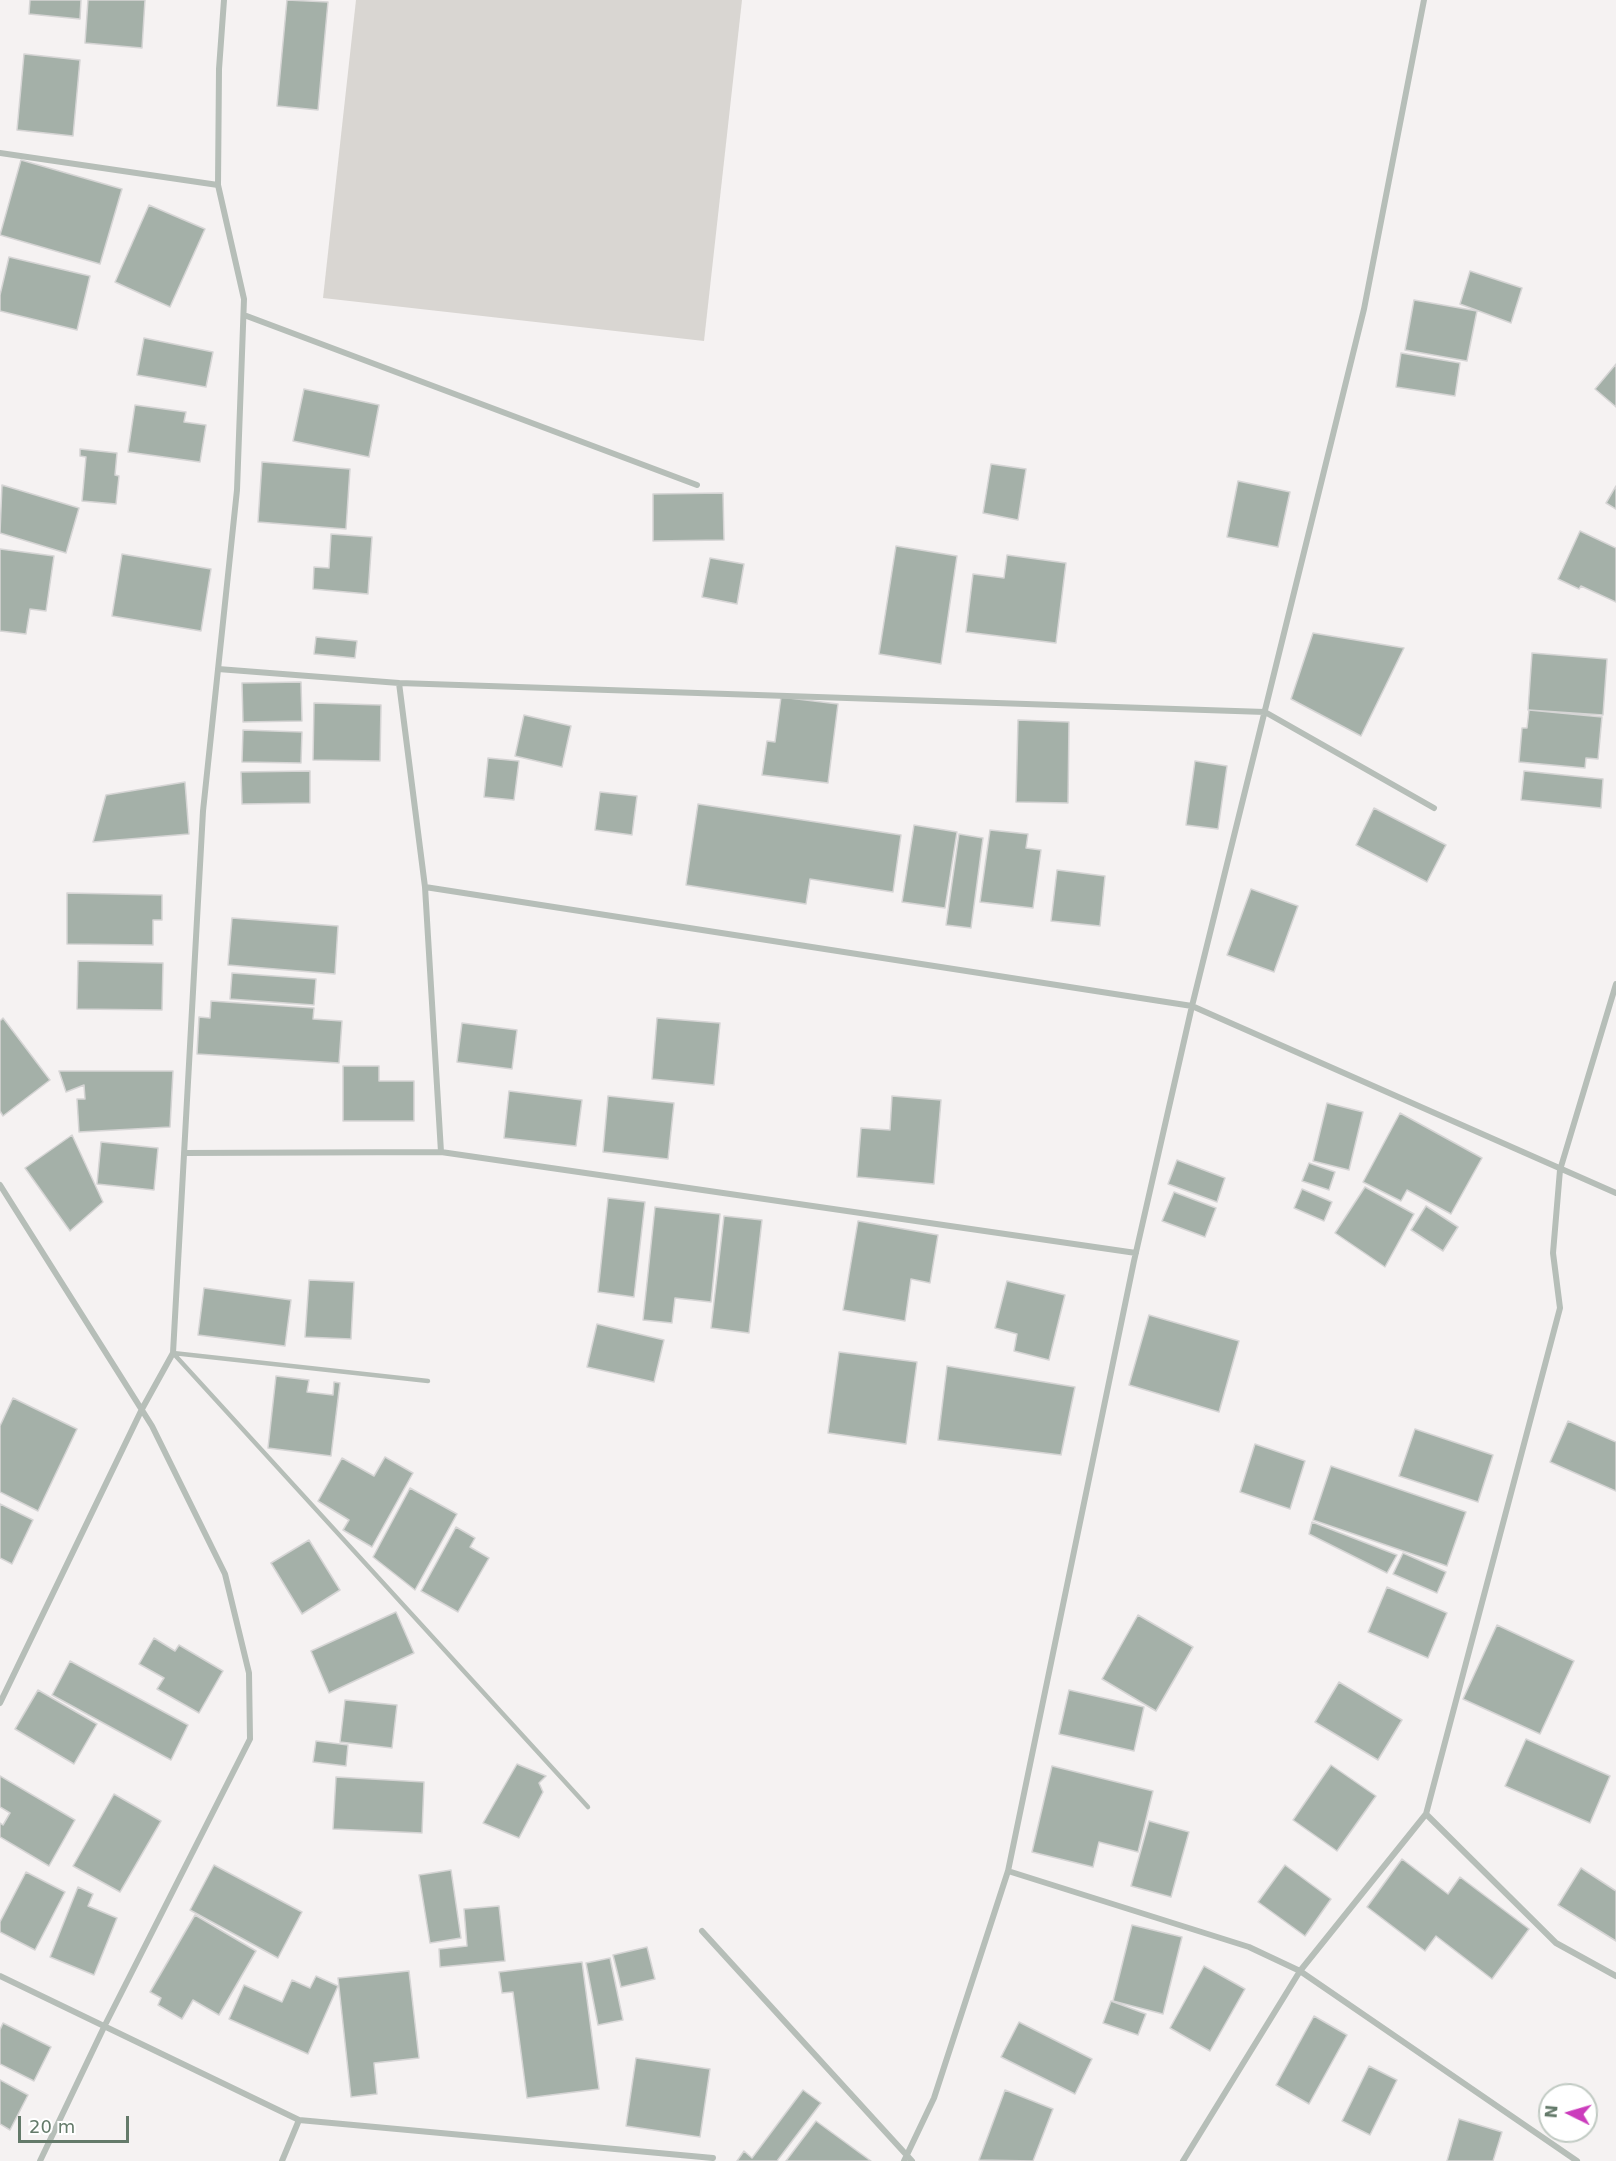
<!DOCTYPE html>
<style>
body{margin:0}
#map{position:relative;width:1616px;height:2161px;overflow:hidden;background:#f5f2f2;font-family:"DejaVu Sans",sans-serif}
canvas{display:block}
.north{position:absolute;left:1538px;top:2083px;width:60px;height:60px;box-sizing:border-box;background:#fff;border:2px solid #c1cac3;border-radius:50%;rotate:275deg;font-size:16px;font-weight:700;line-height:24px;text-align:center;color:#647a6a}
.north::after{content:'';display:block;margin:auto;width:21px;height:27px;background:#cb3cbc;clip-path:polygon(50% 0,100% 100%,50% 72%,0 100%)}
.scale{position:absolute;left:18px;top:2116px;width:111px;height:27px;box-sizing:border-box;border:3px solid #647a6a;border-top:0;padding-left:8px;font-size:18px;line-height:21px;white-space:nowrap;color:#647a6a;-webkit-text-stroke:4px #fff;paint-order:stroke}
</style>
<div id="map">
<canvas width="1616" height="2161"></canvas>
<div class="north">N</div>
<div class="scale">20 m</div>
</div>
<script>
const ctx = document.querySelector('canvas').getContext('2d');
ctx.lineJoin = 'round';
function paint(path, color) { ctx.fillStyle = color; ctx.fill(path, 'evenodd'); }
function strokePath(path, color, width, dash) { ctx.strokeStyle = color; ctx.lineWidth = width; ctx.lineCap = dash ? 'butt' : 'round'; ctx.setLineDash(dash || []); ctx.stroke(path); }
const green = new Path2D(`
 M356,0H742L704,341L323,298Z`);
const building = new Path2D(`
 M30,0H81L80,19L29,14Z
 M88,0H145L142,48L85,43Z
 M287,0L328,2L318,110L277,106Z
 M24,54L80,60L73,136L17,130Z
 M21,160L122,189L100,264L0,235Z
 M149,205L205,229L170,307L115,282Z
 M9,257L90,276L77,330L0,311V295Z
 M1470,271L1522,288L1511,323L1460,304Z
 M1414,300L1477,311L1467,361L1405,350Z
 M144,338L213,352L206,387L137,375Z
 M1401,353L1460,363L1455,396L1396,387Z
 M1616,364V407L1595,389Z
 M304,389L379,405L369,457L293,441Z
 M135,405L186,412L184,422L206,425L200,462L128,452Z
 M80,449L117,453L115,475L119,476L116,504L82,501L86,457L80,456Z
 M262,462L350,469L346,529L258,522Z
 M991,464L1026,469L1018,520L983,513Z
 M1238,481L1290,492L1278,547L1227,537Z
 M2,485L79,508L66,553L0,533Z
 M1616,486V509L1606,503Z
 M723,493L724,540L653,541V494Z
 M1580,531L1616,548V602L1581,586L1579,589L1558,579Z
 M331,534L372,537L368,594L313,589L314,567L329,568Z
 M896,546L957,556L941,664L879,654Z
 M0,549L54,556L46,611L30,609L26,634L0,631Z
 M122,554L211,569L201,631L112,616Z
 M1007,555L1066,563L1056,643L966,632L973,574L1004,578Z
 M710,558L744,564L737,604L702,597Z
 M1313,633L1404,648L1361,736L1291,699Z
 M316,637L357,641L355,658L314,654Z
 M1532,653L1607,659L1603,715L1528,710Z
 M301,682L302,721L243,722L242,683Z
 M781,697L838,704L828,783L762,775L767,741L775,742Z
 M314,703L381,705L380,761L313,760Z
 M1529,710L1602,717L1598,759L1586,758L1585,768L1519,762L1522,728H1527Z
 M524,715L571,726L562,767L515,756Z
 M1018,720L1069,722L1068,803L1016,802Z
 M243,730L302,732L301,763L242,762Z
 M488,758L519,761L514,800L484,797Z
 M1195,761L1227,766L1218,829L1186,825Z
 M310,771V803L242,804L241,772Z
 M1524,771L1603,779L1601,808L1521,800Z
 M185,782L189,834L93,842L106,795Z
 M600,792L637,796L632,835L595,830Z
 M698,804L901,835L893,892L810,879L806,904L686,885Z
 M1374,808L1446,845L1427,882L1356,845Z
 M914,825L957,832L945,908L902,902Z
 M990,830L1028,834L1026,848L1041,850L1033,908L980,902Z
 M959,834L983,838L971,928L946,925Z
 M1057,870L1105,876L1100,926L1051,921Z
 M1251,889L1298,906L1274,972L1227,955Z
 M67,893L162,895V920H153V945L67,944Z
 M232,918L338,926L335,974L228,965Z
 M78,961L163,963L162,1010L77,1009Z
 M232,973L316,979L314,1005L230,999Z
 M211,1001L314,1008L313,1019L342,1021L339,1063L197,1054L199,1017L210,1018Z
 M3,1018L50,1080L3,1116L0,1111V1021Z
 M657,1018L720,1023L714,1085L652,1079Z
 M462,1023L517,1030L512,1069L457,1062Z
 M343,1066H379V1081H414V1121H343Z
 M59,1071H173L170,1127L79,1132L77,1099H85L84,1085L66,1092Z
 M509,1091L582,1100L576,1146L504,1138Z
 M608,1096L674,1103L668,1159L603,1152Z
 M892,1096L941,1100L934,1184L857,1177L861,1128L890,1130Z
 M1327,1103L1363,1112L1349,1170L1313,1161Z
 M1400,1113L1482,1158L1451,1214L1407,1190L1401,1201L1363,1182Z
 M72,1135L103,1202L70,1231L25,1168Z
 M101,1142L158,1148L154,1190L97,1184Z
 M1177,1160L1225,1178L1217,1202L1168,1184Z
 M1309,1163L1335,1172L1329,1190L1302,1181Z
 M1365,1187L1414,1214L1385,1267L1335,1233Z
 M1302,1189L1332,1202L1324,1221L1294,1208Z
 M1174,1192L1216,1208L1205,1237L1162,1221Z
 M608,1198L645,1202L634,1297L598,1292Z
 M1426,1206L1458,1227L1443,1251L1411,1230Z
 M655,1207L720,1214L711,1302L675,1298L672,1323L643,1320Z
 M724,1216L762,1220L749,1333L711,1328Z
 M858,1221L938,1235L930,1283L911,1279L905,1321L843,1310Z
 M309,1280L354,1282L351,1339L305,1337Z
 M1007,1281L1065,1295L1049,1360L1014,1351L1017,1334L995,1328Z
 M204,1288L291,1300L285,1346L198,1335Z
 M1149,1315L1239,1341L1219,1412L1129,1385Z
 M597,1324L664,1340L654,1382L587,1367Z
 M839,1352L917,1362L906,1444L828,1433Z
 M947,1366L1075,1387L1061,1455L938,1440Z
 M276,1376L309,1380L307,1392L333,1395L334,1382L340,1383L331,1456L268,1448Z
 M13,1398L77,1429L38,1511L0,1492V1426Z
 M1568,1421L1616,1442V1491L1550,1462Z
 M1415,1429L1493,1455L1478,1502L1399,1476Z
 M1255,1444L1305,1461L1290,1509L1240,1492Z
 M385,1457L413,1473L372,1547L343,1530L349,1520L318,1501L342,1458L374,1476Z
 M1331,1466L1466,1512L1447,1566L1313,1520Z
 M410,1488L457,1514L415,1590L373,1557Z
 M0,1504L33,1520L12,1564L0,1558Z
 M1312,1522L1397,1555L1387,1573L1309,1534Z
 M456,1527L475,1538L470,1547L489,1558L458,1612L421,1591Z
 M309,1540L340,1590L302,1614L271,1563Z
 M1403,1553L1446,1572L1437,1593L1393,1574Z
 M1387,1587L1447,1613L1428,1658L1368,1632Z
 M396,1612L414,1653L329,1693L311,1651Z
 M1138,1615L1193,1647L1156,1711L1102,1679Z
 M1497,1625L1574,1661L1540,1734L1463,1699Z
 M154,1638L175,1651L179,1645L223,1671L199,1713L157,1689L164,1678L139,1664Z
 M70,1661L188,1725L171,1760L52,1695Z
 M1339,1682L1402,1720L1378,1760L1315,1722Z
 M38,1690L97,1724L74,1764L15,1729Z
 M1069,1690L1144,1707L1134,1751L1059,1734Z
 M345,1700L397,1705L392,1748L340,1742Z
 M1526,1739L1610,1776L1590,1823L1505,1786Z
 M316,1741L348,1745L346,1766L313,1762Z
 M517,1764L546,1776L539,1783L543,1792L519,1838L483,1823Z
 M1331,1765L1376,1796L1337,1851L1293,1820Z
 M1052,1766L1153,1791L1138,1852L1099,1842L1093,1867L1032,1852Z
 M0,1776L75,1820L49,1866L0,1837V1823L3,1825L10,1813L0,1807Z
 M336,1777L424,1782L422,1833L333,1829Z
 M114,1794L161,1821L120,1892L73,1866Z
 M1149,1821L1189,1832L1171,1897L1131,1886Z
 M1402,1859L1448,1894L1460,1877L1529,1929L1492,1979L1436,1936L1425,1951L1367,1907Z
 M214,1865L302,1912L278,1958L190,1910Z
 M1285,1865L1331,1899L1305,1936L1258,1902Z
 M1581,1868L1616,1891V1941L1558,1905Z
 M451,1870L461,1938L430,1943L419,1875Z
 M26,1872L65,1892L35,1950L0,1932V1922Z
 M78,1887L93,1894L88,1906L117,1918L94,1975L50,1957Z
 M499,1906L505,1961L440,1967L439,1949L467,1946L464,1909Z
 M195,1915L256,1951L219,2015L193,2000L182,2019L158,2005L161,1998L150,1992Z
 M1132,1925L1182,1937L1163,2014L1113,2001Z
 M647,1947L655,1979L621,1987L613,1955Z
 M610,1958L623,2020L598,2025L586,1963Z
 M582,1962L599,2089L527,2098L513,1992L502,1993L499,1972Z
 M1204,1966L1245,1989L1210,2051L1170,2028Z
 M409,1971L419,2058L374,2063L377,2094L351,2097L338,1978Z
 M316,1976L338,1986L308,2054L229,2019L244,1985L282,2002L292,1980L310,1988Z
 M1111,2001L1146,2014L1138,2035L1103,2023Z
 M1314,2016L1347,2035L1309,2104L1276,2085Z
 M1019,2022L1092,2059L1075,2094L1001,2057Z
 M3,2023L51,2047L34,2081L0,2064V2030Z
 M636,2058L710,2069L700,2137L626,2126Z
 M1369,2066L1397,2080L1370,2135L1342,2121Z
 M0,2080L28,2095L10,2130L0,2124Z
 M803,2090L821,2103L777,2161H737L744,2151L752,2158Z
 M1005,2090L1053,2109L1033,2161L979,2160Z
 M1459,2119L1502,2132L1493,2161H1447Z
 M816,2121L871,2161H786Z`);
const service = new Path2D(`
 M173,1353L588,1807
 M173,1353L428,1381`);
const minor = new Path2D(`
 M0,153L218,185
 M244,315L697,485
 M218,669L399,683L1265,712L1434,808
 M399,683L425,887L441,1152
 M425,887L1192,1006L1616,1193
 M184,1153L441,1152L1136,1253
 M0,1185L152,1426L225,1574L249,1673L250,1739L105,2025L40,2161
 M0,1703L142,1409L173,1353L203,811L237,490L244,299L218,185L219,69L224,0
 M1426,1814L1556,1943L1616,1976
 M1008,1871L1249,1947L1300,1971L1577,2161
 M702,1931L912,2161
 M0,1976L299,2120L713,2158
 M282,2161L299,2120
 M904,2161L934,2098L1008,1871L1134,1261L1192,1006L1364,309L1424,0
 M1183,2161L1300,1971L1426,1814L1560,1308L1553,1253L1560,1170L1616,984`);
paint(green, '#d9d6d2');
paint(building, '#a4b0a8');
strokePath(building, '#d6d5d5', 1.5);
strokePath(service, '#b6beb8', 4.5);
strokePath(minor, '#b6beb8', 6);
</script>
